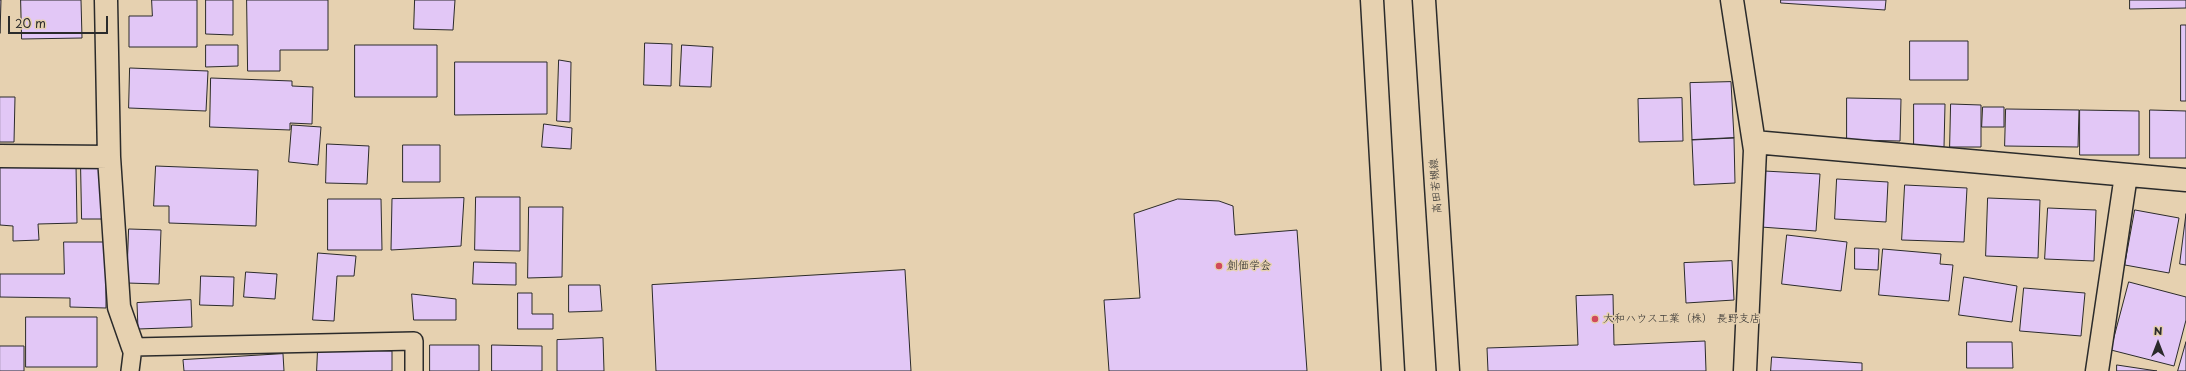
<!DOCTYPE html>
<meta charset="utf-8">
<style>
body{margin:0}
#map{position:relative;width:2186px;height:371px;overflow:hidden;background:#e6d1b0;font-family:"Playpen Sans",sans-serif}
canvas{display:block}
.north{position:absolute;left:2138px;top:323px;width:40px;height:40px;-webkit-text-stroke:3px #e6d1b0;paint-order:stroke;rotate:0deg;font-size:11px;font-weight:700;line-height:16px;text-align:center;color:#2b2b2b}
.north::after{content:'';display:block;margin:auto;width:14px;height:18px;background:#2b2b2b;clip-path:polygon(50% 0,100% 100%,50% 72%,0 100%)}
.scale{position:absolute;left:8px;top:16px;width:100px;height:18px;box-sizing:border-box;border:2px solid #2b2b2b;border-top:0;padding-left:5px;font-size:12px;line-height:14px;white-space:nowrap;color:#2b2b2b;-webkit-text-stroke:3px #e6d1b0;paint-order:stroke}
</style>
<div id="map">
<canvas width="2186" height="371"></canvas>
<div class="north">N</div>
<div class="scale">20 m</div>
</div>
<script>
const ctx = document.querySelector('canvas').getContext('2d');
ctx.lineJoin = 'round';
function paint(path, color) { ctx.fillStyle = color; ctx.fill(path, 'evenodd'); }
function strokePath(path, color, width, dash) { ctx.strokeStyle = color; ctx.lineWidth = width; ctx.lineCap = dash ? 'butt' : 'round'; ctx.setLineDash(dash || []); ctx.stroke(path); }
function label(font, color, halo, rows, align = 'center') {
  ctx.font = font + ' "Playpen Sans","Klee One",sans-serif'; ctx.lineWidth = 3; ctx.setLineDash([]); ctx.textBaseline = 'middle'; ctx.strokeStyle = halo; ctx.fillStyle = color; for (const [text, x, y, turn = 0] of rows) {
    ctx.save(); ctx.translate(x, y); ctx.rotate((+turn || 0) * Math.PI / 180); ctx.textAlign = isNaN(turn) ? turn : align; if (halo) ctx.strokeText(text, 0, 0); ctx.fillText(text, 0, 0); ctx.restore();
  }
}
const building = new Path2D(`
 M0,0H1L0,33Z
 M21,0H81L82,38L22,39Z
 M152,0H197V47H129V16H152Z
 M206,0H233V35L206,34Z
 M247,0H328V50H280V71H248Z
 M415,0H455L453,30L414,29Z
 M1781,0H1886L1885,10L1781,3Z
 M2130,0H2186V8L2130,9Z
 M2181,25H2186V101H2181Z
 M1910,41H1968V80H1910Z
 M645,43L672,44L671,86L644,85Z
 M206,45H238V66L206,67Z
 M355,45H437V97H355Z
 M682,45L713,47L711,87L680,86Z
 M559,60L571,62L570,122L557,121Z
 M455,62H547V114L455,115Z
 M130,68L208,71L206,111L129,108Z
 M211,78L292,81V86L313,87L312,124L290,123V130L210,127Z
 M1731,82L1734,138L1692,140L1690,83Z
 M0,97H15L14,142H0Z
 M1682,98L1683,141L1639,142L1638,99Z
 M1847,98L1901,99L1900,141L1847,140Z
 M1914,104H1945L1944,147H1914Z
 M1951,104L1981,105V147H1950Z
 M1983,107H2004V127H1982Z
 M2006,109L2079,110L2078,147L2005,146Z
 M2080,110L2139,111V155H2080Z
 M2150,110L2186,111V158H2150Z
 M544,124L572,128L571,149L542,147Z
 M292,125L321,127L318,165L289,162Z
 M1734,138L1735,183L1694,185L1692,140Z
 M327,144L369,146L367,184L326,183Z
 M403,145H440V182H403Z
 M76,165L77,223L38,224L39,240L13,241V226L0,225V166Z
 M156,166L258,170L256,226L169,223V206H154Z
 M81,168H106L107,219H82Z
 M1764,171L1820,174L1816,231L1761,227Z
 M1837,179L1888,182L1886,222L1835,219Z
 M1905,185L1967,188L1964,242L1902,240Z
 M476,197H520V251L475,250Z
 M464,198L461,246L391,250L392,199Z
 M1988,198L2040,200L2038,258L1986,256Z
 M328,199H381L382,250H328Z
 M1178,199L1219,201L1233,206L1235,235L1297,230L1307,371H1109L1104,300L1140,298L1134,214Z
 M529,207H563L562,277L528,278Z
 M2048,208L2096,210L2094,261L2045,259Z
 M2135,210L2179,218L2169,273L2125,265Z
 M2186,214V265L2180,264Z
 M129,229L161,230L159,284L127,283Z
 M1787,235L1847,242L1841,291L1782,284Z
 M64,242H106V308L70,307V298L0,297V274H64Z
 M1855,248L1879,249L1878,270L1855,269Z
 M1883,249L1941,254L1940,264L1953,265L1949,301L1879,295Z
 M318,253L356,256L354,276H337L334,321L313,320Z
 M1732,261L1734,300L1686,303L1684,263Z
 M474,262L516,263V285L473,284Z
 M905,270L911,371H656L652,285Z
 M246,272L277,274L275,299L244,297Z
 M201,276L234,277L233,306L200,305Z
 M1964,277L2017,286L2012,322L1959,315Z
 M2129,282L2186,297V320L2174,366L2111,350Z
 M569,285H600L602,311L569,312Z
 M2024,288L2085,293L2081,336L2020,331Z
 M518,293H532V314H553V329H518Z
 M412,294L456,299V320H414Z
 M1613,295L1614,345L1705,341L1706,371H1488L1487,348L1578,345L1576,296Z
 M191,300L192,327L138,329L137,303Z
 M26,317H97V367H26Z
 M603,338L604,371H557V340Z
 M1967,342H2012L2013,368H1967Z
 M2186,342V371H2178Z
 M430,345H479V371H430Z
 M492,345L542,346V371H492Z
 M0,346H24V371H0Z
 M318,349L392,351V371H317Z
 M283,354L284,371H184L183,360Z
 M1772,357L1862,363V371H1771Z
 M2117,365L2157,371H2117Z`);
const service = new Path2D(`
 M130,371L133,347L414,341V371`);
const minor = new Path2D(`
 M106,0L109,157L119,307L133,347
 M1732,0L1755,150L1745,371
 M1754,142L2186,180
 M0,156L109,157
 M2097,371L2126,175`);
const tertiary = new Path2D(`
 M1372,0L1393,371
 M1424,0L1448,371`);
const markers = [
 [1219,266,4,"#d1495b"],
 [1595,319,4,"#d1495b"]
];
const streetNames = [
 ["高田若槻線",1436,186,-94]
];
const poiNames = [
 ["創価学会",1227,266],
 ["大和ハウス工業（株） 長野支店",1603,319]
];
paint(building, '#e2c7f6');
strokePath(building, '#2b2b2b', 1);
strokePath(service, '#2b2b2b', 20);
strokePath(minor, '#2b2b2b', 25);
strokePath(tertiary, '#2b2b2b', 25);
strokePath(service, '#e6d1b0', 17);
strokePath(minor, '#e6d1b0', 22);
strokePath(tertiary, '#e6d1b0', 22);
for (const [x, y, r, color] of markers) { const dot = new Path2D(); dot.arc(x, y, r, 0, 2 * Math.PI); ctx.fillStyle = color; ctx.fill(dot); strokePath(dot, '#e6d1b0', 1.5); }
label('11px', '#2b2b2b', '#e6d1b0', streetNames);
label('11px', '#2b2b2b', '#e6d1b0', poiNames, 'left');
</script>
